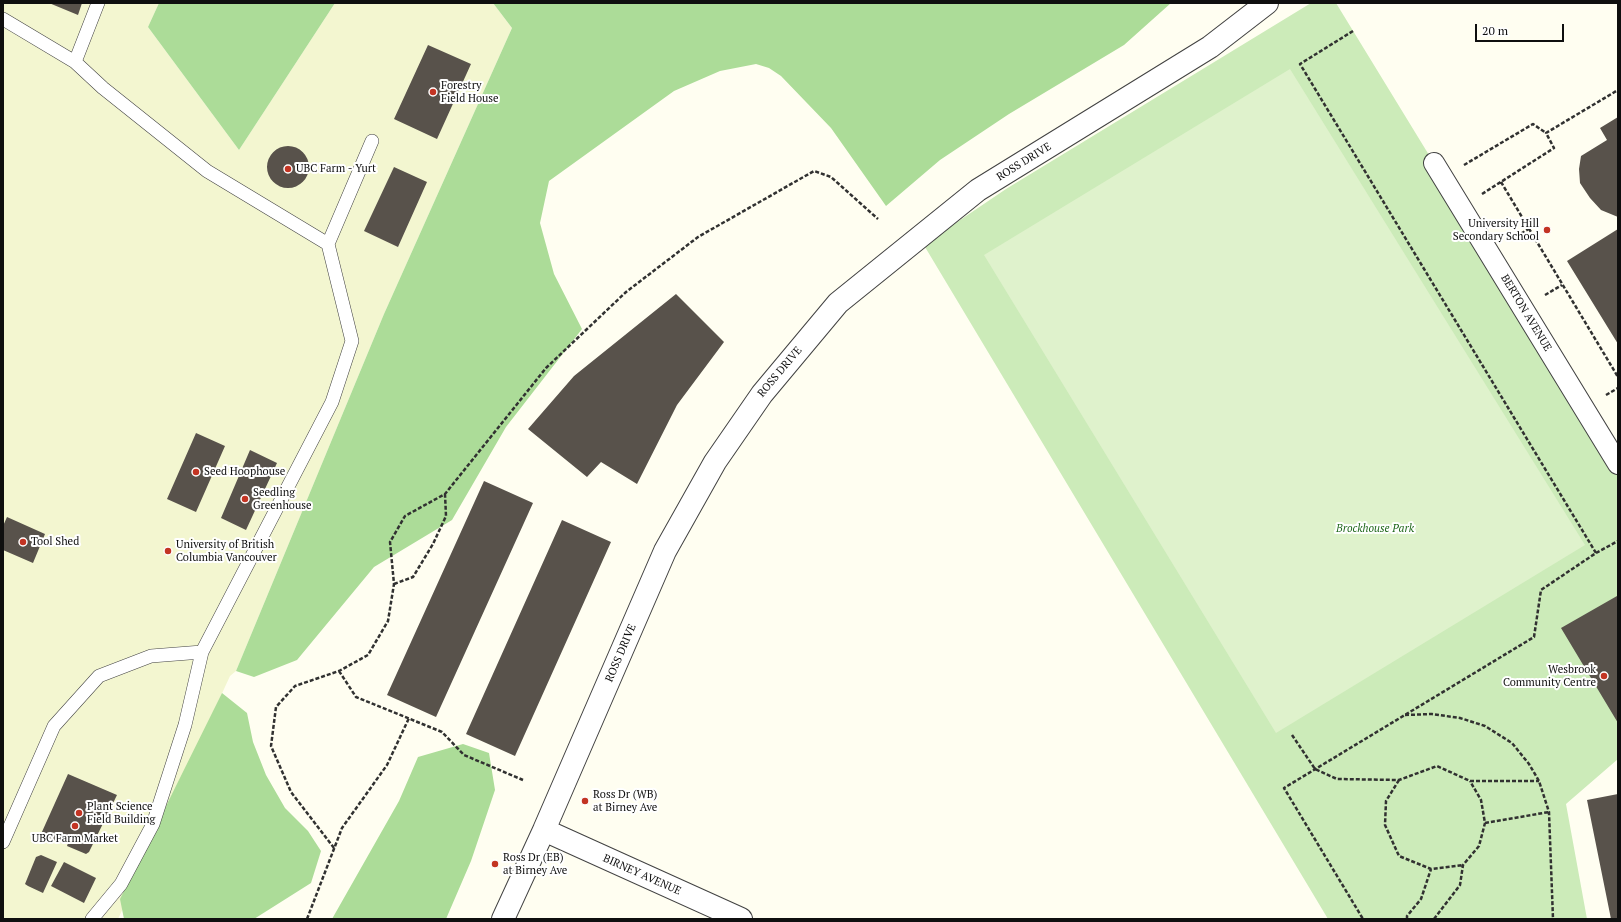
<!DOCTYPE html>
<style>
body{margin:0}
#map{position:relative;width:1621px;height:922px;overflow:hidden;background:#fffef1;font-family:"PT Serif",serif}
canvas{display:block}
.frame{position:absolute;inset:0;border:4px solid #0f0f0f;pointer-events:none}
.scale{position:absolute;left:1475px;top:24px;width:89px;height:18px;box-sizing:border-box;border:2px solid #0f0f0f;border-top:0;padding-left:5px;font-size:12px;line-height:14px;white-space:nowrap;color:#0f0f0f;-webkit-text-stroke:3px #fff;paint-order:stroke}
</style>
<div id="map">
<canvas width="1621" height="922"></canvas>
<div class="frame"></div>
<div class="scale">20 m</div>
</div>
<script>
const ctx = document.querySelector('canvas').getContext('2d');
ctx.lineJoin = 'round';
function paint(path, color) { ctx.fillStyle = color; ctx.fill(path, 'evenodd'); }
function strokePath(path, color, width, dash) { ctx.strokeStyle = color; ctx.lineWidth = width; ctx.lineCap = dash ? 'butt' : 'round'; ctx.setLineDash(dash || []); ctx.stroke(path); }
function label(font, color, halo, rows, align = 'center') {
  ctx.font = font + ' "PT Serif",serif'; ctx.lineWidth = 4; ctx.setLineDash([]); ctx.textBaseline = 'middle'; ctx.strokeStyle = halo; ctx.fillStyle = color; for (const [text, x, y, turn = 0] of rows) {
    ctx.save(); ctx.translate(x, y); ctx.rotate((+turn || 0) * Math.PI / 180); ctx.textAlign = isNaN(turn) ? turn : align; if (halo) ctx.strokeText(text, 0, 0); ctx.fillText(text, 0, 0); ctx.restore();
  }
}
const farmland = new Path2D(`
 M3,3H159L148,27L239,150L335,3H493L512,28L384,314L236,671L230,676L118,919H3Z`);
const green = new Path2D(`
 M1311,3H1336L1618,464V759L1566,804L1587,919H1328L925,247L941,233L1006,189Z`);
const forest = new Path2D(`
 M159,3H335L239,150L148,27Z
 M493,3H1171L1124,45L1009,114L940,160L886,206L831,128L781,76L769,68L756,64L720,71L674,91L549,181L540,223L554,274L582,329L506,427L452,520L374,567L297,660L254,677L236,671L384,314L512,28Z
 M222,693L247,713L253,742L266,775L285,808L308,831L321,851L311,883L254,919H124L120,899Z
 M463,744L489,753L495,790L471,861L446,919H332L399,801L418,757Z`);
const pitch = new Path2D(`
 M1290,69L1585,545L1276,733L984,255Z`);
const building = new Path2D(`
 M49,3H82L78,15Z
 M428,45L471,64L437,139L394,119Z
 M1618,117V217L1601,210L1590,198L1580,183L1579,169L1581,156L1607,140L1600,128Z
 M267 167a21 21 0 1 1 42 0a21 21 0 1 1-42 0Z
 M394,167L427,182L398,247L364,231Z
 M1618,229V344L1567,261Z
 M676,294L724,342L677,405L637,484L601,462L587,477L528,429L574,376Z
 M196,433L225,446L196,512L167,499Z
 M250,450L277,463L246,530L221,518Z
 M484,481L533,503L436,717L387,695Z
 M7,517L45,534L33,563L3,550V526Z
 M562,520L611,542L515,756L466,734Z
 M1617,596L1618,599V723L1561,628Z
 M68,774L117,795L89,852L86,854L67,846L68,843L61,840L60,843L41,834Z
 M1618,794V919H1611L1587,800Z
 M41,855L57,862L43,893L28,886L25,884L36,857Z
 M64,862L96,878L84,903L51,886Z`);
const path = new Path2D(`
 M1353,31L1300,64L1596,553L1541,590L1534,637L1284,788L1363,919
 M1464,165L1533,124L1546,133
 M1501,182L1618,377
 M1482,194L1554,148L1546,133L1618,90
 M1511,240L1530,228
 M1545,295L1562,285
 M1606,395L1618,388
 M1596,553L1618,541
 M394,584L413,577L433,544L446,516L445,494
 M339,671L356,697L442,732L464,755L523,780
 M1405,715L1432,714L1460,718L1485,726L1512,743L1529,764L1539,781L1549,812L1553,919
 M1292,735L1315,769L1337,779L1399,780L1437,766L1470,781H1539
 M1399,780L1386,801L1385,825L1399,856L1431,869L1463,865
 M1485,823L1549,812
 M334,848L291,792L271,746L276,707L295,686L339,671L368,655L388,621L394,584L390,542L405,516L445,494L546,368L626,292L698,237L814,171L831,177L878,219
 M307,919L342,828L387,765L409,718
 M1407,919V916L1421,899L1431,869
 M1434,919L1460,885L1463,865L1479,846L1485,823L1481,800L1470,781`);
const service = new Path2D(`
 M3,19L75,62L103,88L207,171L328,244
 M75,62L98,3
 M3,842L54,726L99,676L151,656L202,652
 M92,919L121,884L153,824L185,725L202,652L332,402L352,341L328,244L372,141`);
const pedestrian = new Path2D(`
 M1434,163L1618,464`);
const minor = new Path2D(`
 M544,830L741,919
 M503,919L544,830L665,551L715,462L762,394L838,303L978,190L1210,47L1267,3`);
const markers = [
 [433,92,4,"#c33423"],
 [288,169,4,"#c33423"],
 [1547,230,4,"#c33423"],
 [196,472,4,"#c33423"],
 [245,499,4,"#c33423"],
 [23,542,4,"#c33423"],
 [168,551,4,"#c33423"],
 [1604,676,4,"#c33423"],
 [585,801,4,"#c33423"],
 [79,813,4,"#c33423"],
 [75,826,4,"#c33423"],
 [495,864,4,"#c33423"]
];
const poiNames = [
 ["Forestry",441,86],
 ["Field House",441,99],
 ["UBC Farm - Yurt",296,169],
 ["University Hill",1539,224,"right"],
 ["Secondary School",1539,237,"right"],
 ["Seed Hoophouse",204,472],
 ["Seedling",253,493],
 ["Greenhouse",253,506],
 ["Tool Shed",31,542],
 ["University of British",176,545],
 ["Columbia Vancouver",176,558],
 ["Wesbrook",1596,670,"right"],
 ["Community Centre",1596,683,"right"],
 ["Ross Dr (WB)",593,795],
 ["at Birney Ave",593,808],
 ["Plant Science",87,807],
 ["Field Building",87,820],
 ["UBC Farm Market",75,839,"center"],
 ["Ross Dr (EB)",503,858],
 ["at Birney Ave",503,871]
];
const streetNames = [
 ["ROSS DRIVE",1024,162,-32],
 ["BERTON AVENUE",1526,313,59],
 ["ROSS DRIVE",780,372,-50],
 ["ROSS DRIVE",621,653,-67],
 ["BIRNEY AVENUE",642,875,24]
];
const parkNames = [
 ["Brockhouse Park",1375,529]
];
paint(farmland, '#f3f6d0');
paint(green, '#ccebb9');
paint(forest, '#acdc98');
paint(pitch, '#dff2cc');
paint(building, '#58524b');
strokePath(service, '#424242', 14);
strokePath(pedestrian, '#424242', 22);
strokePath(minor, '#424242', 24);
strokePath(path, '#313131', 2.5, [4, 2]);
strokePath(service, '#fff', 13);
strokePath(pedestrian, '#fff', 20);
strokePath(minor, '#fff', 22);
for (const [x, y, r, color] of markers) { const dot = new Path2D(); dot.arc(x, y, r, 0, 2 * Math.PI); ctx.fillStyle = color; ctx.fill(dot); strokePath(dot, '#fff', 1.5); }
label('11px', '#0f0f0f', '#fff', poiNames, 'left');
label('11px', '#0f0f0f', '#fff', streetNames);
label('italic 11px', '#21691d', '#fff', parkNames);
</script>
